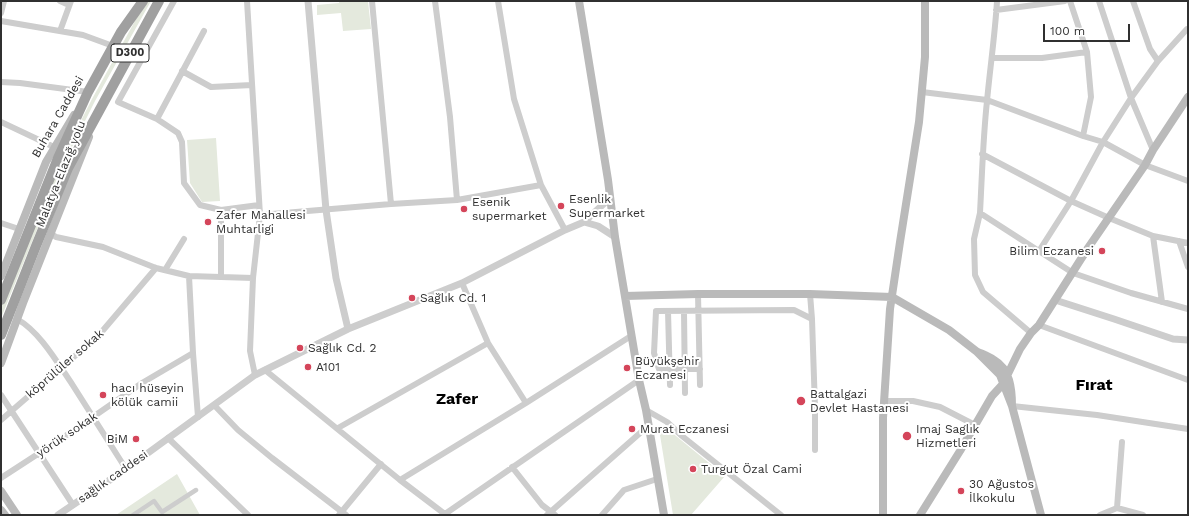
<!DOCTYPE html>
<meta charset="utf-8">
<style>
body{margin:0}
#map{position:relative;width:1189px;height:516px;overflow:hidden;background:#fff;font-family:"Work Sans",sans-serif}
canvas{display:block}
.frame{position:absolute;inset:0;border:2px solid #303030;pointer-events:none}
.scale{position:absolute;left:1043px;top:24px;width:87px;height:18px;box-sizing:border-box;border:2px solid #303030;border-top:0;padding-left:5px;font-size:12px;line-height:14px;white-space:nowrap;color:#303030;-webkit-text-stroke:3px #fff;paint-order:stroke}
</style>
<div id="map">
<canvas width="1189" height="516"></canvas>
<div class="frame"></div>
<div class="scale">100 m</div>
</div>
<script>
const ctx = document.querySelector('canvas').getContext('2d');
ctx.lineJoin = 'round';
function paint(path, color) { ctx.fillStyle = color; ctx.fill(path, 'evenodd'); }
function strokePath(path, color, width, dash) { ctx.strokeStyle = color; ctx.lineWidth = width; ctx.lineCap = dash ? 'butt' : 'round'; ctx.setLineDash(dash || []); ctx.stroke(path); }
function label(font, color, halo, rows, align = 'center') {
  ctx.font = font + ' "Work Sans",sans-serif'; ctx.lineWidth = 4; ctx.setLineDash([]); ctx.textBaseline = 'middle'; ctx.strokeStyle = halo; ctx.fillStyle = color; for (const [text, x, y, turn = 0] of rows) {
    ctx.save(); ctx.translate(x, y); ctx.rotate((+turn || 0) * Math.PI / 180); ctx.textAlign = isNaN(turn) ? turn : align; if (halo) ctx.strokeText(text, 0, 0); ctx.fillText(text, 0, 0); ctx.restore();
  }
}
const green = new Path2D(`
 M146,1H151L95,101L65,161L1,318V306L62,158L92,99Z
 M339,1H368L371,29L343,31L341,13L317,15V5L339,3Z
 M216,138L220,201L202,202L190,183L187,140Z
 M665,427L725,476L691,515H673L659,429Z
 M177,474L200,515H116Z`);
const pedestrian = new Path2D(`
 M133,515L154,501L162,512L196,490`);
const minor = new Path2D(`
 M60,1L69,5
 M174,1L118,102L157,119L178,133L182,142L184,183L200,205L221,210L259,205
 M247,1L260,215L253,278L250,351L255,375
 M372,1L391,204
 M498,1L514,99L541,185L565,230
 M1099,1L1131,98L1153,150
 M1133,1L1150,49L1158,61
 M996,10L1065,1
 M1,13L4,1
 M1,21L83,35L113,46
 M60,31L71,1
 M992,58H1042L1087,52L1070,1
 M182,71L211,87L252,85
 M1,82L20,83L88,92
 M922,92L987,100L1083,136L1091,97L1087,52
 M157,119L204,31
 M1,122L54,147
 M1083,136L1103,142L1145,165L1188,181
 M982,154L1071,201L1109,218L1153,236L1188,243
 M457,200L541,185
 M221,210V277
 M980,213C982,176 983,138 987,101C990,68 995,35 997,1
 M260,215L391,204L457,200L450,117L435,1
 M1,223L19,229
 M50,233L56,237L103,247L156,268L189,276L193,353L198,417
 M1153,236L1162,302
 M1179,241L1188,267
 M1039,251L1071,201L1103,142L1131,98L1158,61L1187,29H1188
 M165,270L184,239
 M189,276L253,278
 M462,283L488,343L526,403L631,336
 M698,294L700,385
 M810,294L812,319
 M668,311L670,385
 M684,311L685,393
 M17,319C40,332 57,362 72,384C90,412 108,441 126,469
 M1039,325L1188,380
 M1031,333L983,292L975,275L974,239L980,213L1073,273L1131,293L1188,309
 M700,369H659L654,353L656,311L794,310L812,319L815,408V450
 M265,370L400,480L526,403
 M1,395L73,505
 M884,401H913L940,407L975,425
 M214,405L238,430L272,458L346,515
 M1012,406L1097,415L1188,429
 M646,410L667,422L682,436L781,515
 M1,420L99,335L156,268
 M338,428L488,343
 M168,438L248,515
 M512,467L542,505L555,515
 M1,478L64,437L142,383L193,353
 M400,480L446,515
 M1117,508L1143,515
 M445,514L639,380
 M339,515L381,464
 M547,515L648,426
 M602,515L624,490L657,479
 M1100,515L1117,508L1122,442`);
const tertiary = new Path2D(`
 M308,1L326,210L336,278L348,329
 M584,222L598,226L615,237
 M1055,300L1114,319L1173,339L1188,340
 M58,515L126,469L255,375L348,329L462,283L565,230L584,222L610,198`);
const secondary = new Path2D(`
 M579,1L608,180L615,237L639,380L646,410L664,515
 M1,276L46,162L74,115
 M625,296L698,294H810L892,297L949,330L976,351L1000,375L1012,406C1012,389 1010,369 994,360C988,356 982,354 976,351
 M1,363L23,303L89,137
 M1012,406L1041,515
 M1,491L17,515
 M1,510L5,515
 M883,515V418L890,309L900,242L919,122L925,57V1
 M920,515L960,451L992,396L1003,384L1020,349L1031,333L1039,325L1088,248L1145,165L1153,150L1188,97`);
const trunk = new Path2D(`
 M1,300L58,158L88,92L121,32L143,1
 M1,335L36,246L68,168L159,1`);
const markers = [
 [561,206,4,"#d4455a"],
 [464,209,4,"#d4455a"],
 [208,222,4,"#d4455a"],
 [1102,251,4,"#d4455a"],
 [412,298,4,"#d4455a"],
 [300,348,4,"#d4455a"],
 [308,367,4,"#d4455a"],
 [627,368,4,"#d4455a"],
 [103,395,4,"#d4455a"],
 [801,401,5,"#d4455a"],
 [632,429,4,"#d4455a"],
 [907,436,5,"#d4455a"],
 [136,439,4,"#d4455a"],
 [693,469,4,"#d4455a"],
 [961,491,4,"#d4455a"]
];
const shields = [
 [130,53,38]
];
const shieldNames = [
 ["D300",130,53]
];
const streetNames = [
 ["Buhara Caddesi",58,117,-60],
 ["Malatya-Elazığ yolu",61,174,-68],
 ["köprülüler sokak",65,364,-41],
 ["yörük sokak",67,435,-34],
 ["sağlık caddesi",113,477,-35]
];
const poiNames = [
 ["Esenlik",569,199],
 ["Supermarket",569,213],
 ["Esenik",472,202],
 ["supermarket",472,216],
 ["Zafer Mahallesi",216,215],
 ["Muhtarligi",216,229],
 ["Bilim Eczanesi",1094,251,"right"],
 ["Sağlık Cd. 1",420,298],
 ["Sağlık Cd. 2",308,348],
 ["Büyükşehir",635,361],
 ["Eczanesi",635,375],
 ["A101",316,367],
 ["hacı hüseyin",111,388],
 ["kölük camii",111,402],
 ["Battalgazi",810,394],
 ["Devlet Hastanesi",810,408],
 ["Murat Eczanesi",640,429],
 ["Imaj Saglık",916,429],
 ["Hizmetleri",916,443],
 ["BiM",128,439,"right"],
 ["Turgut Özal Cami",701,469],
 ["30 Ağustos",969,484],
 ["İlkokulu",969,498]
];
const districtNames = [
 ["Fırat",1094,385],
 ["Zafer",457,399]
];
paint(green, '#e4e9dd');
strokePath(pedestrian, '#cdcdcd', 4.5);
strokePath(minor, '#cdcdcd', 6);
strokePath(tertiary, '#cdcdcd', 7);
strokePath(secondary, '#bababa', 8);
strokePath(trunk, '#a0a0a0', 10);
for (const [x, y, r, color] of markers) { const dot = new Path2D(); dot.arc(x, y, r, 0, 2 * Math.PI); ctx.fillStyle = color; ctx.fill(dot); strokePath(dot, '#fff', 1.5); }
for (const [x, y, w] of shields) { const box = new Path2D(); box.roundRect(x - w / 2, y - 9, w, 18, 3); ctx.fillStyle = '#fff'; ctx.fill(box); strokePath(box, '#303030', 1); }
label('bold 11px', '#303030', null, shieldNames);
label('12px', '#303030', '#fff', streetNames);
label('12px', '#303030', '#fff', poiNames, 'left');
label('bold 16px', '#000', '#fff', districtNames);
</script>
